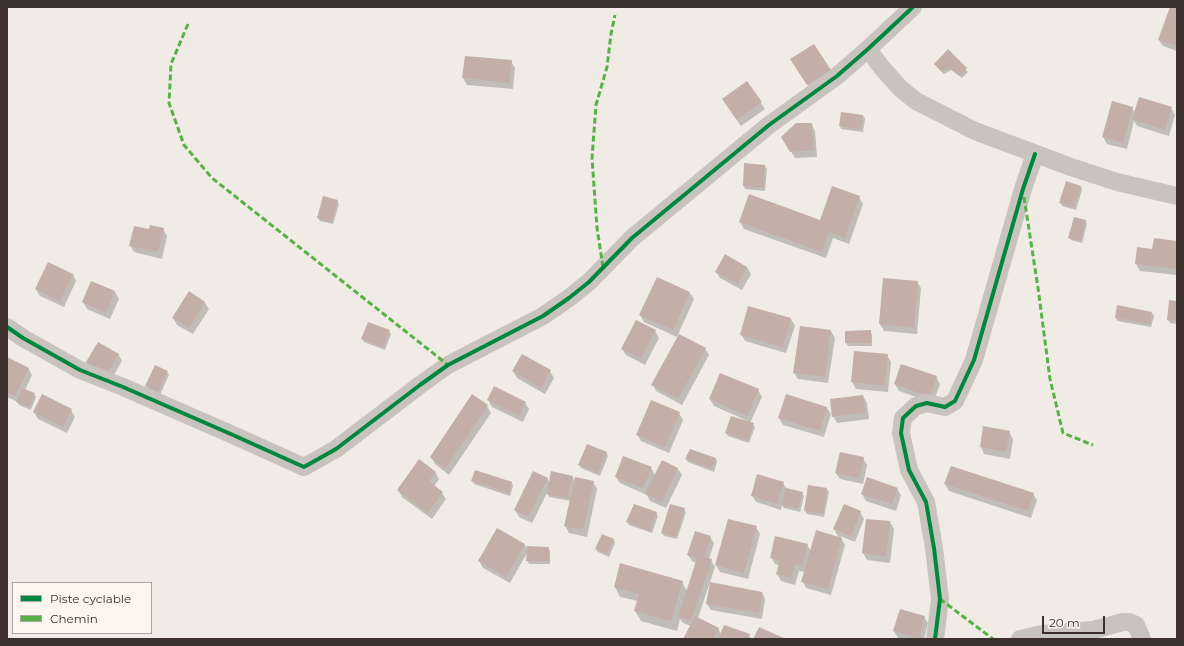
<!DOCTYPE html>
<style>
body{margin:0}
#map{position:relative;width:1184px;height:646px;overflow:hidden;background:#f0ebe5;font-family:Montserrat,sans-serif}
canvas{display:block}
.frame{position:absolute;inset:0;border:8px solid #3b302b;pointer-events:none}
.legend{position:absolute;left:12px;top:582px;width:140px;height:52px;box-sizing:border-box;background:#fbf5ee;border:1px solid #aea6a0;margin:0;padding:5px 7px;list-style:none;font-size:12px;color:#3b302b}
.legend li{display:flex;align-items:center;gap:8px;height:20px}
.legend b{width:20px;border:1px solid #aea6a0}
.scale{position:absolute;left:1042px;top:616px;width:63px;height:18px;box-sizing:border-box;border:2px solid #3b302b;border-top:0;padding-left:5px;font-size:12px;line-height:14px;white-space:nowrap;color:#3b302b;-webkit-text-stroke:3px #fbf5ee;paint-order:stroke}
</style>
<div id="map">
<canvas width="1184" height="646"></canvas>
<div class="frame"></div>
<ul class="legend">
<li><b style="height:5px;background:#00873e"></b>Piste cyclable</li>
<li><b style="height:5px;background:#57b246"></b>Chemin</li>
</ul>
<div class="scale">20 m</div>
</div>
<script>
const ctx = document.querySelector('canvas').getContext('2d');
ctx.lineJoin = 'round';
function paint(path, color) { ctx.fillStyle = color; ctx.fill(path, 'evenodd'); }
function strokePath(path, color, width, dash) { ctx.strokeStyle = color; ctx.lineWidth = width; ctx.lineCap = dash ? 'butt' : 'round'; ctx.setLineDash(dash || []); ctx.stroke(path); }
const shadow = new Path2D(`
 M1171,7H1177V51L1163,46L1159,40Z
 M948,51L968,72L962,78L951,70L944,74L937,67Z
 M511,61L515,68L513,89L467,85L463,78Z
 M795,66L830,70L812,91Z
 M747,83L765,109L741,126L727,106Z
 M1132,108L1135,113L1171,108L1175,115L1169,136L1137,126L1134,121L1127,149L1107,144L1103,137Z
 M842,113L863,116L865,119L863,132L841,129L840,126Z
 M811,124L815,131L817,157L795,158L782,137Z
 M745,164L765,166L767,169L765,191L745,189L744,186Z
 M1081,186L1082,190L1076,210L1062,206L1061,203Z
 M749,196L820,221L859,197L863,204L849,244L833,238L826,258L744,229L740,222Z
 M337,201L339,204L333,224L320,221L318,218Z
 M1085,221L1087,224L1082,243L1071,240L1069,237Z
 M163,229L167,236L162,259L134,252L130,245Z
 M1155,239L1177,242V275L1140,271L1136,264L1153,250Z
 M747,267L751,274L742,290L720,278L716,272Z
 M73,274L76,281L64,307L40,296L36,289Z
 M884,279L917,282L921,288L917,334L884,331L880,324Z
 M91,282L115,292L119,299L110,319L87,309L83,302Z
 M189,293L205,303L209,309L193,334L177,325L173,318Z
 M690,293L694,299L677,337L644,322L640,315Z
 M1177,302V324L1170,323L1168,320Z
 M1152,313L1154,316L1151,327L1117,321L1116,318Z
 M791,319L795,326L786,353L745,341L741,334Z
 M389,331L391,334L385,350L364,342L362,339Z
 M655,331L659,338L645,365L626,355L622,349Z
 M831,331L835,338L828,383L798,379L794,373Z
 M870,331L872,335V346H848L846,343Z
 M705,349L709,355L682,405L656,391L653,385Z
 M118,354L122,361L108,385L88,374Z
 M522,355L550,371L554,378L545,394L517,378L513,371Z
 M887,355L891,362L888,392L856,389L852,382Z
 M7,358L28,368L32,375L25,390L34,394L36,397L31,410L19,405L18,402L7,397Z
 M901,365L936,377L940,384L933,403L899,391L895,384Z
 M167,372L169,375L160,395L148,389L146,386Z
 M758,390L762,397L750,423L753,424L755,427L749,443L728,436L726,433L748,421L714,406L710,399Z
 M863,396L867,403L869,419L837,423L833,416Z
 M488,400L525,403L529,409L523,422L492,407Z
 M487,406L491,413L449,475L435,464L431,457Z
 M827,408L831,414L824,437L783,425L779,418Z
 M71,410L75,417L67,433L38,419L34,412Z
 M679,413L683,420L669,453L641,441L637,434Z
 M984,428L1009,432L1013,439L1010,459L984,454L981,447Z
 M606,453L608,456L600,476L581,468L580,465Z
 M863,458L867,465L863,484L840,479L836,473Z
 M686,459H716L717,462L714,472L688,462Z
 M651,468L655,475L678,469L682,475L666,508L650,501L647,495L620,483L616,477Z
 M435,472L439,479L434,486L442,493L446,499L432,519L402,497L398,490Z
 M572,476L575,482H593L597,489L587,537L569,533L565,526L571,501L549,497L547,493L532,523L519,517L515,510L547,478L550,483Z
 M472,481L512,483L513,486L510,496L474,484Z
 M783,483L787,489L802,493L804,496L800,512L784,508L782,505L781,510L756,502L752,495Z
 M945,484L1033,494L1037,500L1031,518L949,491Z
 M827,489L829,492L824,517L807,514L805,511Z
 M897,489L901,495L896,511L866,501L862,494Z
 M684,509L686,512L677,539L664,536L662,533Z
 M860,512L864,519L855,542L840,536L845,545L831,595L806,588L803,582L805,572L799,571L795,585L781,581L777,574L779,565L775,564L771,557L807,545L811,551L839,538L834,529Z
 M656,513L658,516L652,533L629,525L628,522Z
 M867,520L890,522L894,529L890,563L867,560L863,553Z
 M756,527L760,534L748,579L720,572L716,565Z
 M710,537L714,543L709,559L711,560L715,567L698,618L718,628L721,634L749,635L751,639H685L691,626L683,623L680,619L677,631L641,621L635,611L638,601L620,597L615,587L682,582L687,591L696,563L692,561L688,555Z
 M613,539L615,543L609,557L598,552L596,549Z
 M524,544L526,547L548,548L550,551V564H529L527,560V553L510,583L483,568L479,561Z
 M762,592L765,599L762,619L711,610L707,604Z
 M924,617L928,623L924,639L898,638L894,631Z`);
const building = new Path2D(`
 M1170,7H1177V46L1158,40Z
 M814,44L831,70L807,85L790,59Z
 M948,49L967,68L960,76L949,68L942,72L934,64Z
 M465,56L512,60L509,83L462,78Z
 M747,81L762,102L737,120L722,99Z
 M1139,97L1172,107L1165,130L1132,119Z
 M1112,101L1133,107L1123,143L1102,137Z
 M841,112L863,115L861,129L839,126Z
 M796,123H812L814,150L790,152L781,137Z
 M744,163L765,165L764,188L743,186Z
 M1066,181L1081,186L1074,207L1059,203Z
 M832,186L860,196L845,238L829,232L822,252L739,222L749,194L820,220Z
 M323,196L338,200L332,222L317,218Z
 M1074,217L1086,220L1081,241L1068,238Z
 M150,225L164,228L158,252L129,246L134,226L149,229Z
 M1154,238L1177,241L1176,269L1135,264L1137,247L1152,249Z
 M725,254L747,267L738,284L715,272Z
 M48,262L73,274L60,301L35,289Z
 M657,277L690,292L673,330L639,315Z
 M883,278L918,281L914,328L879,324Z
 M91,281L115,291L106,313L82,302Z
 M189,291L205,302L189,328L172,318Z
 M1169,300L1177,301V321L1167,320Z
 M1117,305L1152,312L1150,324L1115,318Z
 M748,306L791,318L783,347L740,335Z
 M636,320L656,330L641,358L621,349Z
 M368,322L390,330L383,347L361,339Z
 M800,326L831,330L825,377L793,373Z
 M871,330V343H845V331Z
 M679,334L706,348L678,399L651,385Z
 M98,342L119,354L104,379L83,367Z
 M854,351L888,354L885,386L851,382Z
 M522,354L551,370L541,388L512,371Z
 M7,357L29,368L15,396L7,392Z
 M901,364L937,376L930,397L894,384Z
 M155,365L168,371L158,392L145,386Z
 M720,373L759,389L747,416L709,399Z
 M494,386L526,402L519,416L487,400Z
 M22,388L35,393L29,407L16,402Z
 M42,394L72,409L63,427L33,412Z
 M472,394L488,405L445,469L430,457Z
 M786,394L827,407L820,431L778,418Z
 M863,395L866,412L832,417L830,399Z
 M651,400L680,412L665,447L636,435Z
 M731,416L754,423L748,440L725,433Z
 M983,426L1010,431L1006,452L980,447Z
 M587,444L607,452L598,473L578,465Z
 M690,449L716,458L712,469L685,459Z
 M840,452L864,457L859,478L835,473Z
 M623,456L652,467L643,488L615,477Z
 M419,459L436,472L429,481L443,492L428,513L397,490Z
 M662,460L678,468L662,502L645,494Z
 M951,466L1034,493L1028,511L944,484Z
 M475,470L512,482L509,493L471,481Z
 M533,471L548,478L528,517L514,510Z
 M551,471L573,476L568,498L547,494Z
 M757,474L784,482L777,504L751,496Z
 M575,477L594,481L583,530L564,526Z
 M867,477L898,488L892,504L861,494Z
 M808,485L827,488L823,514L804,511Z
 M786,488L803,492L798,509L781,505Z
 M634,504L657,512L650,531L626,522Z
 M670,504L685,508L676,537L661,533Z
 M844,504L861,511L851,536L833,529Z
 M728,519L757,526L744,573L715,565Z
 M866,519L890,521L886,557L862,553Z
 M497,528L525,544L506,577L478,561Z
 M816,530L842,538L828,589L801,582Z
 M695,531L711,536L704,557L712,559L691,621L678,617L697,558L687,555Z
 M602,534L614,539L607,554L595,549Z
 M775,536L808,544L802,566L795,564L791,578L776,574L780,560L770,558Z
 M527,546L549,547V561H526Z
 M620,563L683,581L671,621L634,611L639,594L614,587Z
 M710,582L762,592L759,613L706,604Z
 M900,609L925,616L919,638L893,631Z
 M695,616L719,628L713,639H683Z
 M724,625L750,634L748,639H718Z
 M759,627L786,639H753Z`);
const minor = new Path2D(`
 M868,49L882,68L901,89L916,101L975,131L1071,167L1117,182L1177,196
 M7,327L23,338L80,370L123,387L233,435L304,467L336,449L420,385L448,365L543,316L569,298L589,282L632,238L769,125L837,76L868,49L913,7
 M935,639L940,599L934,548L926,502L909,470L901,433L903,418L916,406L927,403L945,407L955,401L974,360L1023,189L1035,154
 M1020,639L1042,634L1093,630L1123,622H1129L1136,625L1142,639`);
const quiet = new Path2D(`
 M188,24L171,64L169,103L184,145L212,178L448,365
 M1024,197L1038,288L1050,379L1063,433L1093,445
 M603,267L597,228L592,158L596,105L607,67L611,34L615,15
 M940,599L993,639`);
const cycleway = new Path2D(`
 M7,327L23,338L80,370L123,387L233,435L304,467L336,449L420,385L448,365L543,316L569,298L589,282L632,238L769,125L837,76L868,49L913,7
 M935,639L940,599L934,548L926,502L909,470L901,433L903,418L916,406L927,403L945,407L955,401L974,360L1023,189L1035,154`);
paint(shadow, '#0003');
paint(building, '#c3afa7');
strokePath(minor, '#c9c3be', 18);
strokePath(quiet, '#57b246', 3, [6, 3]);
strokePath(cycleway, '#00873e', 4);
</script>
